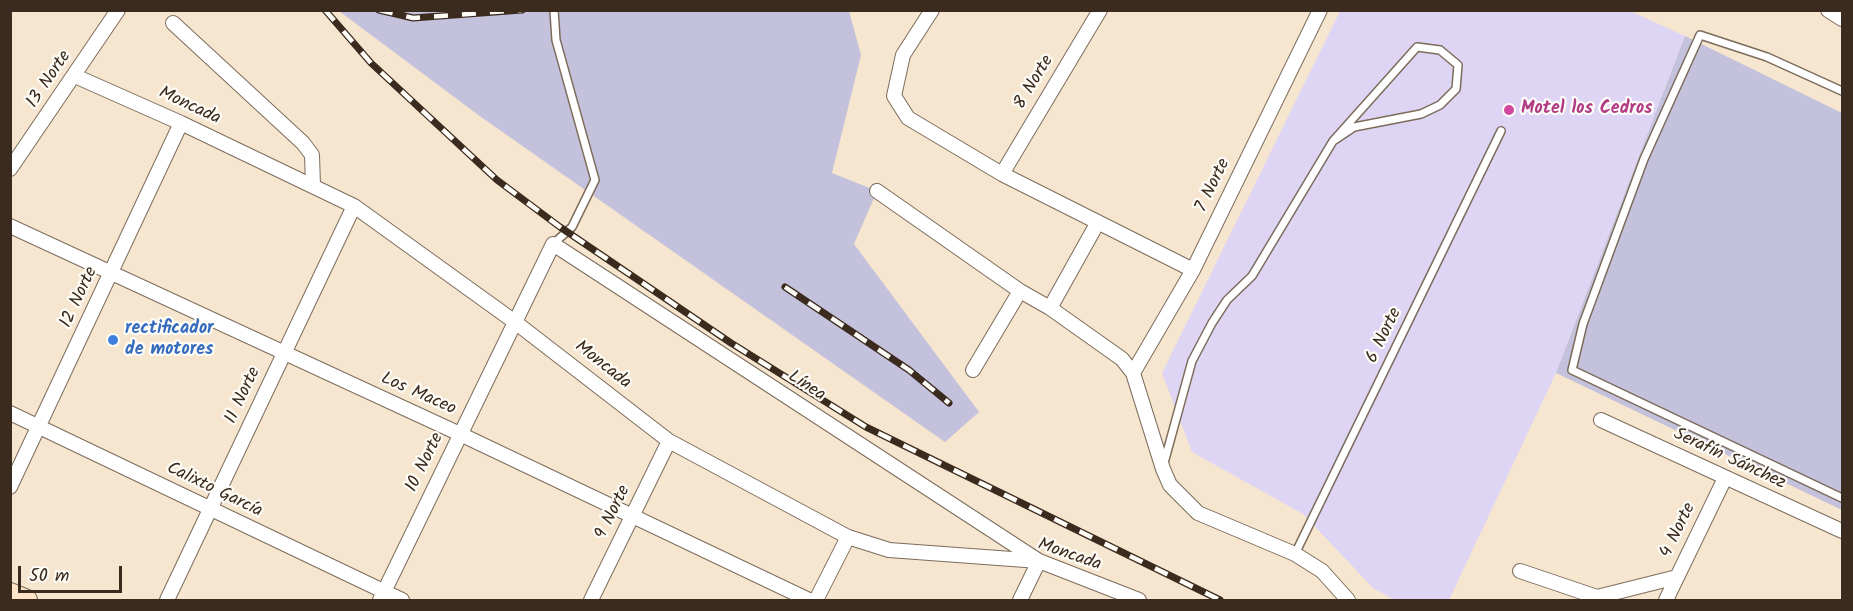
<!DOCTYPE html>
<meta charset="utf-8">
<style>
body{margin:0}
#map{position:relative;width:1853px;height:611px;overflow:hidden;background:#f6e6cf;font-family:Kalam,sans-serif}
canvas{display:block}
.frame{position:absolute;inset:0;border:12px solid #3b2a1e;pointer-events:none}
.scale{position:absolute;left:18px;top:566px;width:104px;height:27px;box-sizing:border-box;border:3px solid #3b2a1e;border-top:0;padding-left:8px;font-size:18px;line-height:21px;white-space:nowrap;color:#3b2a1e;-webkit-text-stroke:4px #fdfcf7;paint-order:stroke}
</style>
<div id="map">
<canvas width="1853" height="611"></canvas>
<div class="frame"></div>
<div class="scale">50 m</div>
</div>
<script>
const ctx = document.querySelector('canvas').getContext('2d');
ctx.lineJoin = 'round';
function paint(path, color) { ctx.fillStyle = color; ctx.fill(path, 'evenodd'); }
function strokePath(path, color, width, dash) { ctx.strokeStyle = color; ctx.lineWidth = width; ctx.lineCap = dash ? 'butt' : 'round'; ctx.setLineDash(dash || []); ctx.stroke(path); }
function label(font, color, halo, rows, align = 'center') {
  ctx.font = font + ' Kalam,sans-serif'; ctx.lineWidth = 4.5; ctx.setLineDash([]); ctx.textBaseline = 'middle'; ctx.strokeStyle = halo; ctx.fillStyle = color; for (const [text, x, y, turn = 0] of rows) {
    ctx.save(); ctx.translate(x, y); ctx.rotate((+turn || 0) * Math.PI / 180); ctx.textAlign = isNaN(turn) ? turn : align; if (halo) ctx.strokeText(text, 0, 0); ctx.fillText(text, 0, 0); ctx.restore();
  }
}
const built = new Path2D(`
 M1342,11H1630L1685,36L1556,373L1449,600H1394L1373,588L1303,514L1192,452L1162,373L1339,13Z`);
const industrial = new Path2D(`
 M339,11H849L861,55L832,173L877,191L854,244L979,412L945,442L481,117Z
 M1685,36L1842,113V510L1556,373Z`);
const lane = new Path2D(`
 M1842,91L1767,57L1700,35L1644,159L1583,324L1572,370L1842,498
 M553,244L572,227L595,180L556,40L554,10
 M1164,463L1192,361L1212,323L1227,300L1252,276L1333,141L1354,127L1421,114L1440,105L1456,89L1458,65L1440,50L1417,47L1333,141
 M1295,554L1501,131`);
const street = new Path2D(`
 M932,10L903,55L894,96L908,118L1002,174L1193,270
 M1828,10L1842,19
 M173,23L303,143L312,155L313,186
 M75,76L181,123L354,206L515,322L669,441L848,537L889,550L1039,561L1139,600
 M10,169L118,10
 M1002,174L1100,10
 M877,191L1020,291L1050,308L1122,359L1133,373L1163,469L1170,485L1198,513L1295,554L1322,571L1348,600
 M10,226L460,434L809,600
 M1050,308L1098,222
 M973,370L1020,291
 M1133,373L1193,270L1320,10
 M10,413L402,600
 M1601,420L1842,531
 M10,487L181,123
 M1520,571L1597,597L1677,577
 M167,600L354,206
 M380,600L553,244L1039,561L1020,600
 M591,600L669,441
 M816,600L848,537
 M1666,600L1725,478`);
const secondary = new Path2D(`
 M10,593L27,600`);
const rail = new Path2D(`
 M325,10L371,63L497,180L560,227L731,343L866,427L1220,600
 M379,10L413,18L522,10
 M785,287L909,370L949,403`);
const markers = [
 [1509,110,6,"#d1479c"],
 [113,340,6,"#3f7fe0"]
];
const streetNames = [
 ["13 Norte",50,80,-56],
 ["8 Norte",1035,83,-59],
 ["Moncada",189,107,25],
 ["7 Norte",1214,186,-64],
 ["12 Norte",80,298,-65],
 ["6 Norte",1385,336,-64],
 ["Moncada",602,366,38],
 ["Línea",806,387,33],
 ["Los Maceo",418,395,24],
 ["11 Norte",244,396,-65],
 ["Serafín Sánchez",1729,460,25],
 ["10 Norte",426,463,-64],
 ["Calixto García",214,491,26],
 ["9 Norte",614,513,-64],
 ["4 Norte",1679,531,-64],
 ["Moncada",1069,556,19]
];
const hotelNames = [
 ["Motel los Cedros",1521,110]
];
const shopNames = [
 ["rectificador",125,330],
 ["de motores",125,351]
];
paint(built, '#ded5f5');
paint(industrial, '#c3c1db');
strokePath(lane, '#7c6c5c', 10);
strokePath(street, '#7c6c5c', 16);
strokePath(secondary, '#7c6c5c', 22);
strokePath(lane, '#fff', 7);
strokePath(street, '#fff', 14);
strokePath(secondary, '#ffe4c6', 20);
strokePath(rail, '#3b2a1e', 7);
strokePath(rail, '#fdfcf7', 4.5, [14]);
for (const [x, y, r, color] of markers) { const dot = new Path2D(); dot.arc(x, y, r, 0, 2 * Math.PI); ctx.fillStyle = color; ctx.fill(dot); strokePath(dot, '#fdfcf7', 2); }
label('18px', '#3b2a1e', '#fdfcf7', streetNames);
label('bold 18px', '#b23c85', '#fdfcf7', hotelNames, 'left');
label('bold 18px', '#366cbe', '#fdfcf7', shopNames, 'left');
</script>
